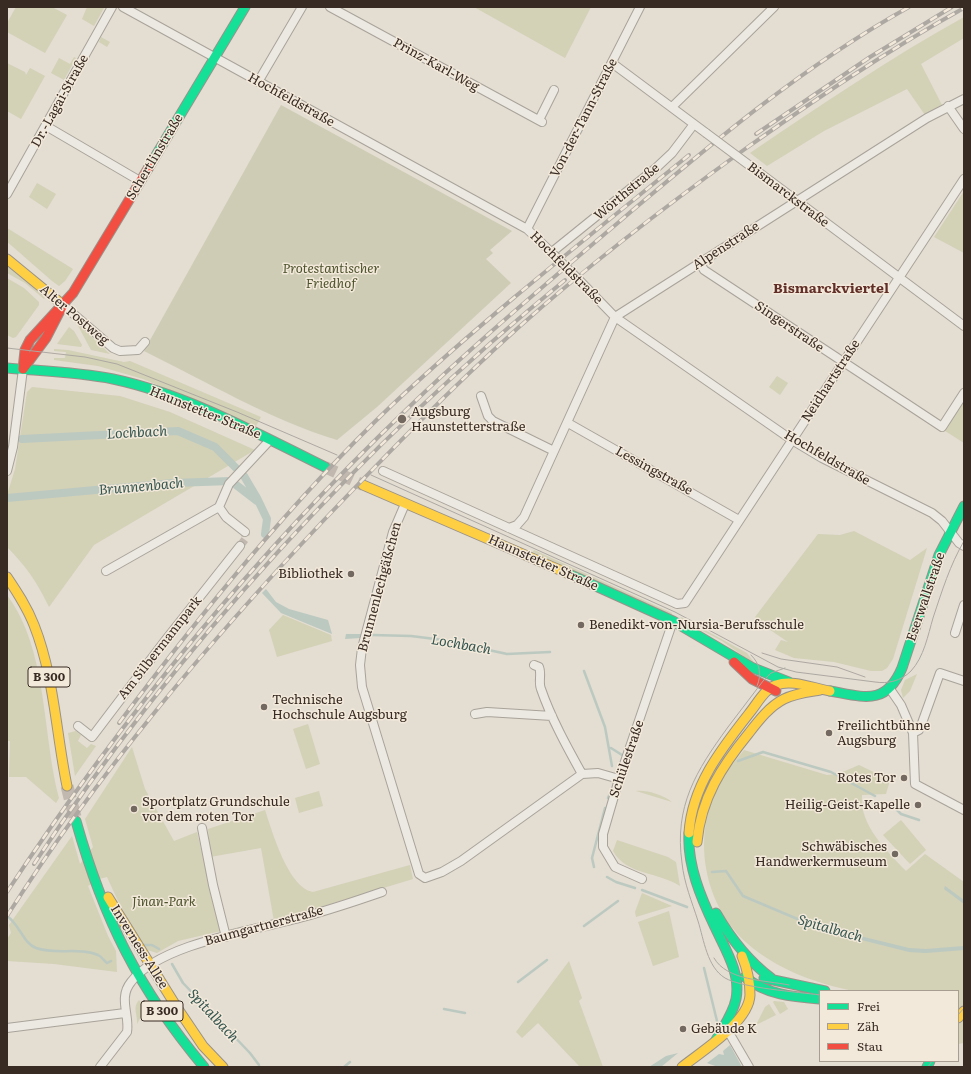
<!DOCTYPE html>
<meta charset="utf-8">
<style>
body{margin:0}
#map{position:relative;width:971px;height:1074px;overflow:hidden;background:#e3ddd2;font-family:Literata,serif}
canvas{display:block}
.frame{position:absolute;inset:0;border:8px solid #382b23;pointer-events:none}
.legend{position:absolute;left:819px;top:990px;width:140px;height:72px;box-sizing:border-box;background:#f3e9da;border:1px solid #a89d91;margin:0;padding:5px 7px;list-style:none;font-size:12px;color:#382b23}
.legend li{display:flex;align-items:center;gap:8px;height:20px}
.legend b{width:20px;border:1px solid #a89d91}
</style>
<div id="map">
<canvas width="971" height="1074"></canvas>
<div class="frame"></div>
<ul class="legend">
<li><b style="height:5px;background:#16e098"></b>Frei</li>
<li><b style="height:5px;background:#ffcf43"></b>Zäh</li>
<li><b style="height:5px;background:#f24e42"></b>Stau</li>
</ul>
</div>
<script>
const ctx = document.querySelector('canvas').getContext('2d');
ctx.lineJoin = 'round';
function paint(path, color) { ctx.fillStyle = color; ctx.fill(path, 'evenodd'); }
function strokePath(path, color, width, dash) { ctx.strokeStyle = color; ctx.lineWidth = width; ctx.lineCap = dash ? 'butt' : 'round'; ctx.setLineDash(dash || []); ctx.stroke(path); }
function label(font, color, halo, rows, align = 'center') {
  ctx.font = font + ' Literata,serif'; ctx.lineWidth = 3; ctx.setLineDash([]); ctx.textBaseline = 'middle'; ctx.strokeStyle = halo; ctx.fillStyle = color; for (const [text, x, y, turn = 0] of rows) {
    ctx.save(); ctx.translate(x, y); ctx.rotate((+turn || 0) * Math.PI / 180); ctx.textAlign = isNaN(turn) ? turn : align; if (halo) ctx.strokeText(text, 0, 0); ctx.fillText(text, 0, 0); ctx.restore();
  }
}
const green = new Path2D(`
 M16,7H52L67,15L45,53L7,32V23Z
 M87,7L104,8L94,26L82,19Z
 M474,7H591L565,58Z
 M964,17V38L921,64L942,105L925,115L907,89L824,131L767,166L750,153C821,105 890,58 964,17Z
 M101,37L110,42L107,47L99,42Z
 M74,57L76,58L64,80L51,73L59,58L70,64Z
 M7,63L25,72L26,75L30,68L45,76L21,119L7,111Z
 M37,183L56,194L47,209L29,197Z
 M964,191V253L934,237Z
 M7,228L73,269L65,281L59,286L52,281L12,246L7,242Z
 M7,264L45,298L44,299L25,283L7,273Z
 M7,278L24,288L39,302V305L16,337L13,338L7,335Z
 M76,322L110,354L91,350Z
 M69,327L74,331L82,345L81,347L57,344Z
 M54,349L68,350L124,362L130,361L261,417L256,426L143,379L98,366L54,360V358H65L66,352L54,351Z
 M777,376L788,383L780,395L769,387Z
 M32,387L120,396L170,412L255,450L94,545L49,607C37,582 26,566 7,547V495L15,469L27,392Z
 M964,398V443L942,429Z
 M854,531L910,560L927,548L893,659L887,668L882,671H871L834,662L794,658L775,650L781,640L788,642L757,621L758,619L755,617L818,534L840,535Z
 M534,550L672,613V615L533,552Z
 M7,595C48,650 42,733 59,798L56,803L26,777H9L10,741H7Z
 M283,615L331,635L332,641L277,657L269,630Z
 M681,617L747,653L756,665L722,641L680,619Z
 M917,674L910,691L903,698L901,690L905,680Z
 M308,724L320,764L306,769L293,729Z
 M76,731L81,735L78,741L87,748L91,744L96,746L75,776L68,733Z
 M132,747L145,789L174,841L197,832L221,931L178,941L157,953L144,949L118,901L107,877L99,879L88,886L108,936L116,951L117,972L54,964L7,961V939L11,933L9,925L72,836L80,864L93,847L85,819Z
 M744,750L827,775L838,774L859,765L890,780L886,794L862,795C859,825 887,851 906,871L925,854L964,882V1043L958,1044V991C933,991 908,991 882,991C872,991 860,993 849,990C815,983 775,968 748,944C700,902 690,827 725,774C731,765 738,758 744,750Z
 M319,791L323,806L299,813L295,798Z
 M636,791C647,790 663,795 672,802Z
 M265,810C272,831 288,888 313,892L410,865L413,879L274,921L261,848L210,857L208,829Z
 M901,820L926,850L910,864L883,835Z
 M617,840L668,857L676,862L680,886C659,872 626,875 613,851Z
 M642,893L672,906L636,917L635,912Z
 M669,911L679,957L653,966L638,922Z
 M569,961L582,998L579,1001L603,1067H580L538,1023L522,1038L516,1032Z
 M139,1000L145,1009L137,1024C138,1014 132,1008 139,1000Z
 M774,1001L784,1002L788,1009L780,1014L773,1002Z
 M769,1004L776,1015L756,1025L765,1007Z`);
const cemetery = new Path2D(`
 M281,105L512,231L490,250L493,253L486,259L511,283L377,407L337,440C271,420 207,382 144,351Z`);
const water = new Path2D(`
 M266,589L276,602L289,609L328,620L332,634L281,613L262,593Z
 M346,634H361L360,638L345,639Z
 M945,886L964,900V904L944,889Z
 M804,920L811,924L909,948L926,949L964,946V950L926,953L909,952L810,927L805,924Z
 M730,1045L742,1067H718L707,1063L719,1054L724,1055L723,1051Z
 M678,1053L661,1067H649L666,1056Z`);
const stream = new Path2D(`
 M372,635L411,636L443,640L507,654L550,652
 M584,671L605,727L612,766
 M611,748L622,755
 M738,761L763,752L831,772L875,796
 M608,798L611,791
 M895,808L901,814L919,820
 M594,867L592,858L605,808
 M712,872L726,871L743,896L807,923
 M607,877L616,882L635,888
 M642,890L687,907
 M7,916C20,925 23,943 36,948C55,955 80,947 98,955C102,957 104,961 107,963L111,961
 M584,926L618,901
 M145,945H152L159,949
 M172,964L183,983L250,1053L259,1065
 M704,968L717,1021
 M518,982L547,960
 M444,1009L465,1013
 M344,1067L350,1062`);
const canal = new Path2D(`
 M22,439L178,431L215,447L244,476L257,498L267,519L265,534
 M7,498L173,483L231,481L257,501`);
const streetTunnel = new Path2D(`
 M240,546L246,538L245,532`);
const secondaryTunnel = new Path2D(`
 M325,467L363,485`);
const primaryTunnel = new Path2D(`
 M67,786L76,821`);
const street = new Path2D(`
 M123,7L527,229L553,254
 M330,7L542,122
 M612,63L706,133
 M258,82L302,7
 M948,106L964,129
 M672,107L774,7
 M539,120L554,90
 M46,126L140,181
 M753,168L964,326
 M7,194L112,7
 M527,229L640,7
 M552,252L656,168L672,153L694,124
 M700,263L704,270L942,427L964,393
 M581,282L615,317L792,440L822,458L932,513L942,521L959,543L964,546
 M63,305L113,348L120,351L138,350L145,342
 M481,396L488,416L493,421L554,451
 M568,423L739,520
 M7,471L13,447L23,369
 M383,471L677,604L685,603L964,179
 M405,504L393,532L362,648L360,665L362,687L419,874L425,878L442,872L461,861L582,774L598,773L619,779
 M219,507L226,517L245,532
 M509,528L517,525L524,517L615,317L927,118L964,99
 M106,571L219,507L229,484L270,440
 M955,633L964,605
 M534,665L539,667C542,674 538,682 541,689C551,718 567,747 582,774
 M890,689L901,705L913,733L915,784L964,810
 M475,714L487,712L552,716
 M78,726L92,737L164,642L240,546
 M913,733L919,730L922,723L940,673L964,681
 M202,828L213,885L226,937
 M642,879L615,867L603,847V834L619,779L673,621
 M7,1028L125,1013
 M728,1031L749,1067
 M100,1067L127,1032C130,1015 118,998 131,982C160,943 257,930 303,917C329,910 356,901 382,892`);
const fast = new Path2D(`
 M149,167L245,7
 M7,368C42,371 78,372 113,379C188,395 256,433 325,467
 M569,574L673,621L751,667L789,682
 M830,691C864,697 886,706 902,668L939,555L964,506
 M76,821C104,920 138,988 204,1067
 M689,833C687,865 701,898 715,927C725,949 741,973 736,999C733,1014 723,1027 716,1040
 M716,913C731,939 747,960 771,978
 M745,977C766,995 794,997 820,999
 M764,978L825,991
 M927,1067L930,1061`);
const slow = new Path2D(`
 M7,259L63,305
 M363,485L569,574
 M7,577C17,592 27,607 34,625C54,675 56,733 67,786
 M689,833C692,785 722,748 751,711C758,702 765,689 776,685C793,679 812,688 830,691
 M697,842C701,798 722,766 749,733C759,720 770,706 784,699C796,693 808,692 820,690
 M108,897L176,1006L203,1046L223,1067
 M958,1018L964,1011
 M682,1067C702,1051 749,1022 750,995C750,982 747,968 742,956`);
const jam = new Path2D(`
 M23,369L25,350L30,340L73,293L149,167
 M23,369L46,338L63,305
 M734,662L752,679L776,691`);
const tram = new Path2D(`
 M7,348L85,357L117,364L237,412L337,455
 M371,475L675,612L778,667L796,672L875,682C888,684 901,681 911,671C924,657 928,635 933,618C942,591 950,565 964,541
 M762,653L781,659L837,667L865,677
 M751,655C760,664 762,674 757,686
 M785,668L771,673L763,681C751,696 740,712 728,727C696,771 674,806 682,863C684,883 692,902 698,921C704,940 707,967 725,978C742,988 798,992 820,995
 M714,958C727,981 765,980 789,985
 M958,1015L964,1008
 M928,1067L932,1061`);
const rail = new Path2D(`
 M756,134L870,57L952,7
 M119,723C202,612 291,502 391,406C486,317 588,237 689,155
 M34,864C177,647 364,444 565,280
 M7,892C122,717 255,555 406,410C470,348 539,290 607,232C704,150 798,69 909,7
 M7,916C98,773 208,643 324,520C387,454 451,388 519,327C591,263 667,205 745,149C816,99 888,50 964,8`);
const streetBridge = new Path2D(`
 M706,133L753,168
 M553,254L581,282`);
const markers = [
 [402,419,5,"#746960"],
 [351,574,4,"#746960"],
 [581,625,4,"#746960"],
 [264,707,4,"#746960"],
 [829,733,4,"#746960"],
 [904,778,4,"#746960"],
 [918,805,4,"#746960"],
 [134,809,4,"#746960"],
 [895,854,4,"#746960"],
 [683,1029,4,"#746960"]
];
const shields = [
 [49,677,42],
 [162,1011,42]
];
const shieldNames = [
 ["B 300",49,677],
 ["B 300",162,1011]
];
const streetNames = [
 ["Prinz-Karl-Weg",436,65,29],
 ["Hochfeldstraße",291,100,29],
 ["Dr.-Lagai-Straße",60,101,-61],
 ["Von-der-Tann-Straße",584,118,-63],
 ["Schertlinstraße",155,157,-59],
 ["Wörthstraße",627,192,-40],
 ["Bismarckstraße",788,195,37],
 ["Alpenstraße",726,246,-33],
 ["Hochfeldstraße",566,268,45],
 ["Alter Postweg",74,315,40],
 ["Singerstraße",789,327,34],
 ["Neidhartstraße",831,381,-57],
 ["Haunstetter Straße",205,413,22],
 ["Hochfeldstraße",827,458,30],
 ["Lessingstraße",654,471,29],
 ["Haunstetter Straße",543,563,24],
 ["Brunnenlechgäßchen",380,587,-75],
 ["Eserwallstraße",926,597,-71],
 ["Am Silbermannpark",160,648,-52],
 ["Schülestraße",627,759,-71],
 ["Baumgartnerstraße",264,926,-15],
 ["Inverness-Allee",139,947,58]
];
const parkNames = [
 ["Protestantischer",331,269],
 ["Friedhof",331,284],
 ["Jinan-Park",164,902]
];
const poiNames = [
 ["Augsburg",411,412],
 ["Haunstetterstraße",411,427],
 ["Bibliothek",343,574,"right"],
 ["Benedikt-von-Nursia-Berufsschule",589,625],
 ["Technische",272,700],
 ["Hochschule Augsburg",272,715],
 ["Freilichtbühne",837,726],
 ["Augsburg",837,741],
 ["Rotes Tor",896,778,"right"],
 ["Sportplatz Grundschule",142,802],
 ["vor dem roten Tor",142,817],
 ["Heilig-Geist-Kapelle",910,805,"right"],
 ["Schwäbisches",887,847,"right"],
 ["Handwerkermuseum",887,862,"right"],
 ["Gebäude K",691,1029]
];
const neighbourhoodNames = [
 ["Bismarckviertel",831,289]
];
const waterNames = [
 ["Lochbach",137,433,-3],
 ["Brunnenbach",141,487,-5],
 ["Lochbach",461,645,10],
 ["Spitalbach",830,929,16],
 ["Spitalbach",213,1016,47]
];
paint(green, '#d3d1b6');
paint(cemetery, '#ceccb5');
paint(water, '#bcc9c0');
strokePath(stream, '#bcc9c0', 2.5);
strokePath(canal, '#bcc9c0', 8);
strokePath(streetTunnel, '#c1b9af', 8, [8, 4]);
strokePath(secondaryTunnel, '#c1b9af', 12, [12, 6]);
strokePath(primaryTunnel, '#c1b9af', 13, [13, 6]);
strokePath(street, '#a9a39a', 10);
strokePath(fast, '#99928a', 11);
strokePath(slow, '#99928a', 11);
strokePath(jam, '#99928a', 11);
strokePath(street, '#ece9e3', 8);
strokePath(fast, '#16e098', 9);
strokePath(slow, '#ffcf43', 9);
strokePath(jam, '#f24e42', 9);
strokePath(tram, '#ada8a2', 1);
strokePath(rail, '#ada8a2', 4);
strokePath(rail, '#f3e9da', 2.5, [8]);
strokePath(streetBridge, '#a9a39a', 10, []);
strokePath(streetBridge, '#ece9e3', 8);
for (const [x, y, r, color] of markers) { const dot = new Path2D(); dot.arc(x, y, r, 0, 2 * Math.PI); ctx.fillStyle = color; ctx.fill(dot); strokePath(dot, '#f3e9da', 1.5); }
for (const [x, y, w] of shields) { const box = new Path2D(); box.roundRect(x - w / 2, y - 10, w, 20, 3); ctx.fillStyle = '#f3e9da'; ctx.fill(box); strokePath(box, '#382b23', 1); }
label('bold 12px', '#382b23', null, shieldNames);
label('13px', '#382b23', '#f3e9da', streetNames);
label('italic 13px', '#4c522c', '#f3e9da', parkNames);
label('13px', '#382b23', '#f3e9da', poiNames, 'left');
label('bold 14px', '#602e27', '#f3e9da', neighbourhoodNames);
label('italic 14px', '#345651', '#f3e9da', waterNames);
</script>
